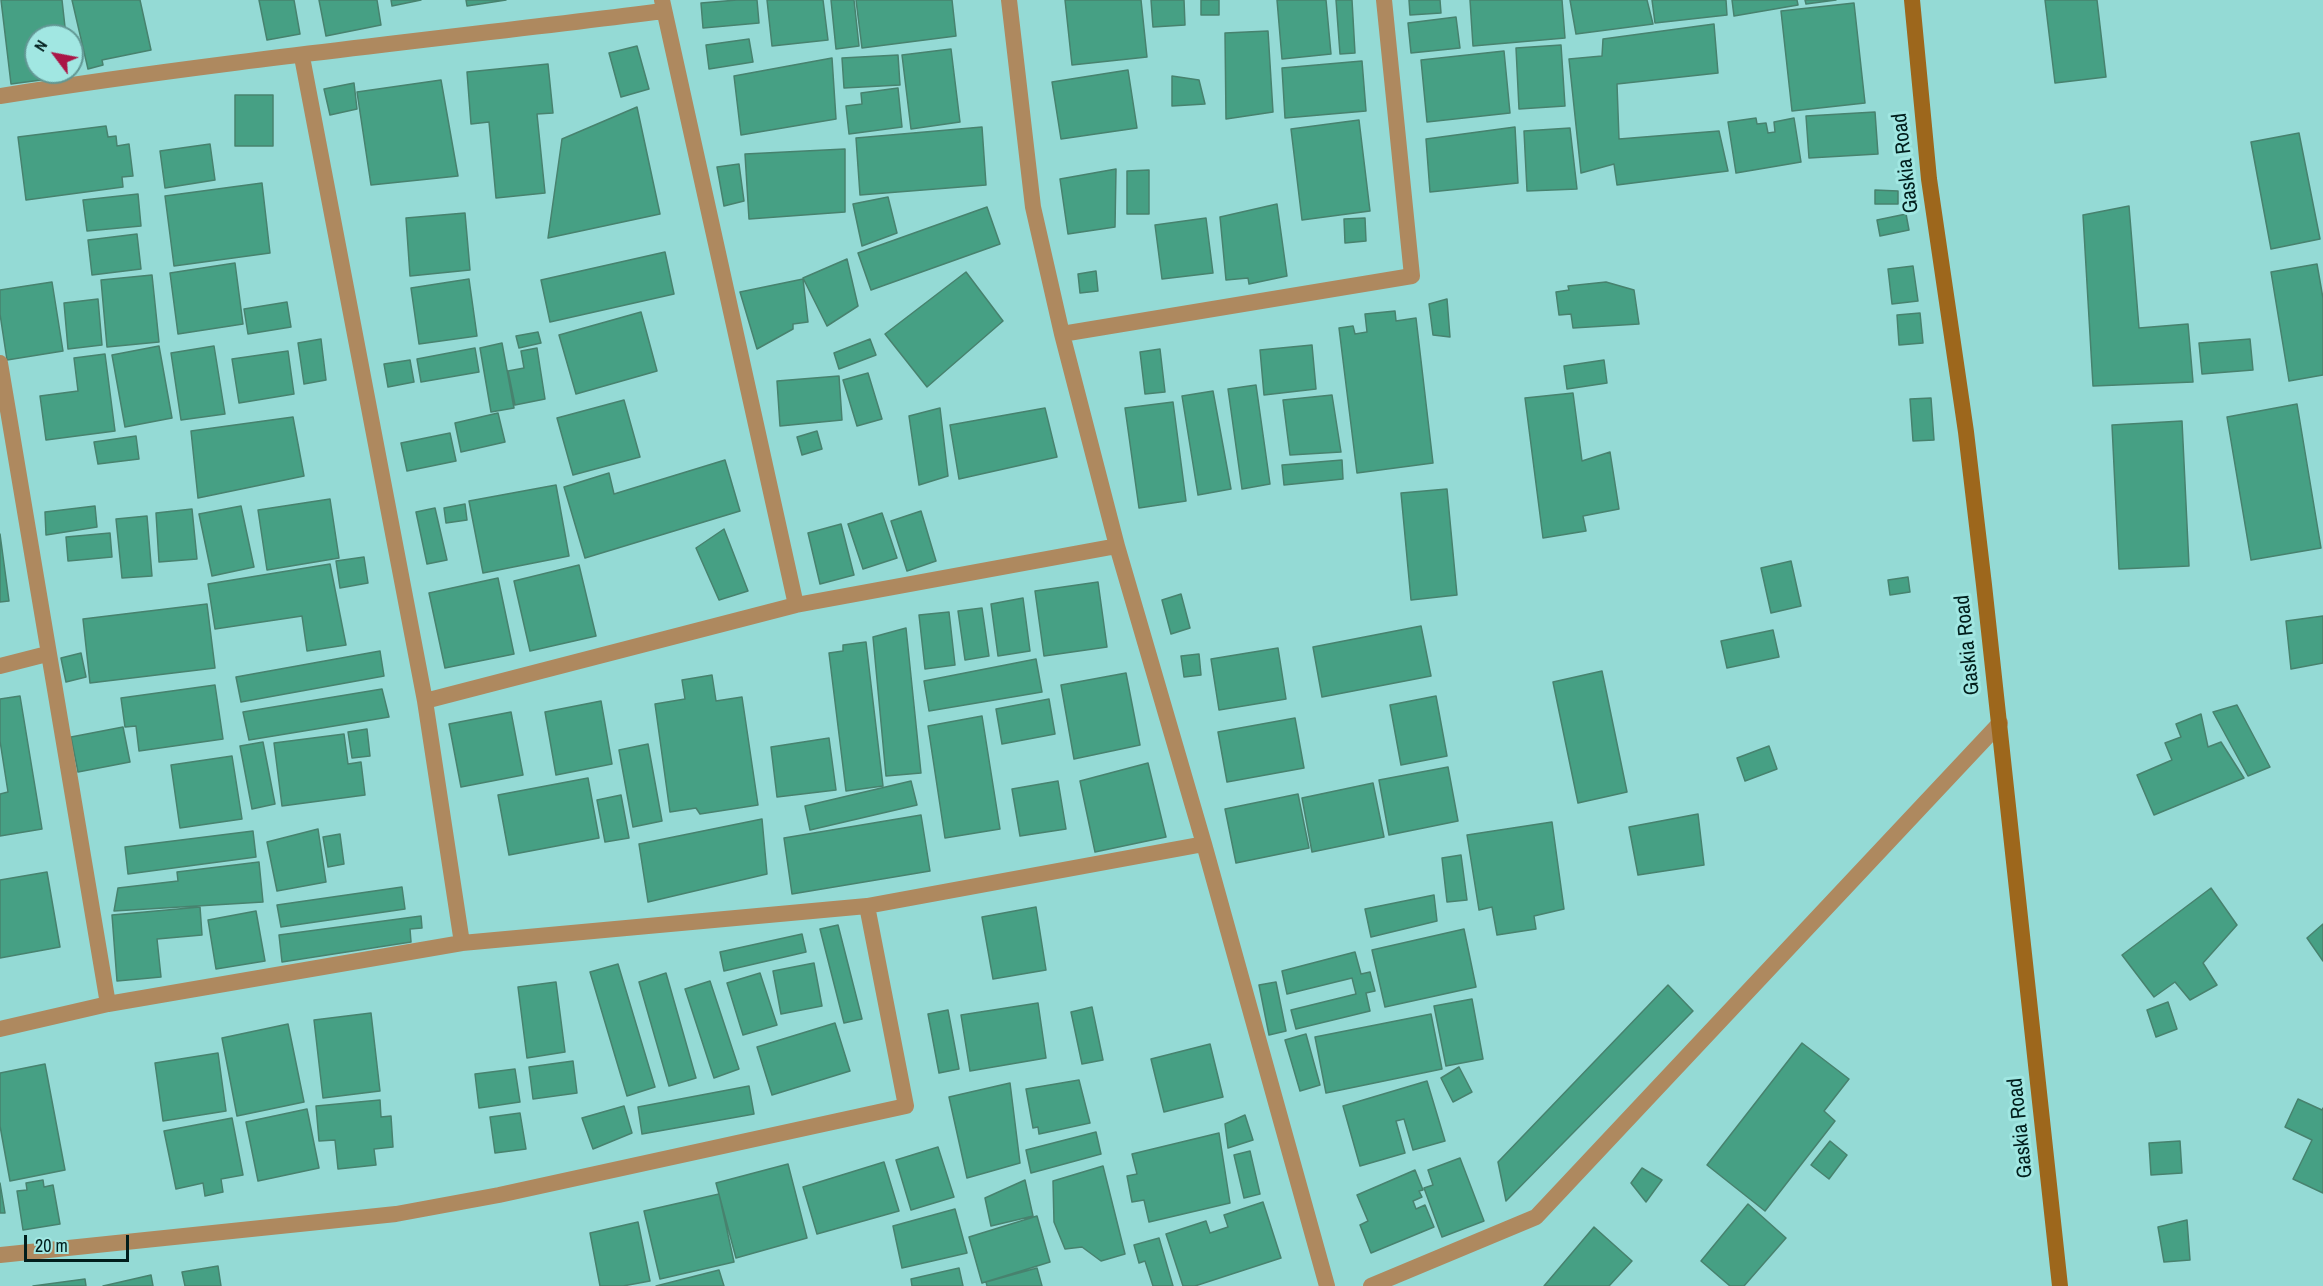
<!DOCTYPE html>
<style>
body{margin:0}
#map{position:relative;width:2323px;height:1286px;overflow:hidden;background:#94dad5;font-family:"Archivo Narrow",sans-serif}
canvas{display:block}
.north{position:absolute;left:24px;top:24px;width:60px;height:60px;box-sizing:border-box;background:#a1e7e2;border:2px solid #619793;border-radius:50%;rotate:302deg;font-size:16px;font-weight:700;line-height:24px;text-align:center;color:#011e1c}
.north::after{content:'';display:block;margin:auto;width:21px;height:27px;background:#aa1646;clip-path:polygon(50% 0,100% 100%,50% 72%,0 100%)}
.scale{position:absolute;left:24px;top:1235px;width:105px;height:27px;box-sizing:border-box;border:3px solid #011e1c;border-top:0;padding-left:8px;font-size:18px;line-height:21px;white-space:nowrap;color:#011e1c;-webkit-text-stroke:4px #a1e7e2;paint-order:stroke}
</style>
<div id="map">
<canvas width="2323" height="1286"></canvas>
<div class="north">N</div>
<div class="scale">20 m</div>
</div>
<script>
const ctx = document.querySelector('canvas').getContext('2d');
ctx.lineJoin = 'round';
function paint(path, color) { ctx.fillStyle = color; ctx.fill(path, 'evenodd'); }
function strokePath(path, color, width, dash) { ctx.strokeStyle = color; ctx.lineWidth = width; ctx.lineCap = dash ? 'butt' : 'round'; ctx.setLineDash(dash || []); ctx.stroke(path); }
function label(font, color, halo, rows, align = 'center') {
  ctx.font = font + ' "Archivo Narrow",sans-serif'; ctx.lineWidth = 6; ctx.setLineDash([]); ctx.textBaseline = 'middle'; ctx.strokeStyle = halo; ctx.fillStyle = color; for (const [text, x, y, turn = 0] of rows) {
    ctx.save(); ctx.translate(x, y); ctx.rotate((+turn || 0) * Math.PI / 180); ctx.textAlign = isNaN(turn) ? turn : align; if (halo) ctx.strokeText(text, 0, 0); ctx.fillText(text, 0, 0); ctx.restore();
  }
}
const building = new Path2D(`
 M1,0H62L66,36H36V72H71V76L11,84Z
 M72,0H140L151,50L102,60L103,65L88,69Z
 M259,0H294L300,34L267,40Z
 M319,0H377L381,25L326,36Z
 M391,0H421L392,6Z
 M466,0H506L467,6Z
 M737,0H757L759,23L703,28L701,3Z
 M767,0H823L828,40L772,46Z
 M831,0H854L859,46L836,49Z
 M856,0H952L956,36L862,48Z
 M1065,0H1141L1147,57L1072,65Z
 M1151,0H1184L1185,25L1153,27Z
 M1201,0H1219V15H1201Z
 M1277,0H1326L1331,54L1282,59Z
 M1336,0H1352L1355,53L1340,54Z
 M1409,0H1440L1441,13L1410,15Z
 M1470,0H1562L1565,38L1473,46Z
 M1570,0H1647L1653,24L1576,34Z
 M1652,0H1726L1727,15L1655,23Z
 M1732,0H1797L1798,5L1734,16Z
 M1805,0H1836L1806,4Z
 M2045,0H2097L2106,77L2055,83Z
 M1854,3L1865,103L1792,111L1781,11Z
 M1456,17L1460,48L1411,53L1408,23Z
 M1714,24L1718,73L1617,84L1619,139L1719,131L1728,171L1617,185L1614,164L1581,173L1569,59L1602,56L1603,39Z
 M1268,31L1273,112L1226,119L1225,33Z
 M749,39L753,62L709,69L706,45Z
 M1561,45L1565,106L1519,109L1516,48Z
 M637,46L649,89L621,97L609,53Z
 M951,49L960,122L911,129L902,55Z
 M1504,51L1510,113L1427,122L1421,60Z
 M898,55L900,85L844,88L842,58Z
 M832,58L836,119L741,135L734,76Z
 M1362,61L1366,111L1285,118L1282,68Z
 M548,64L553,113L537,114L545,193L496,198L489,122L471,124L467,72Z
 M1128,70L1137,128L1061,139L1052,82Z
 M1172,76L1199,80L1205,104L1172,106Z
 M441,80L458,176L371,185L357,92Z
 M354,83L357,109L330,115L324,89Z
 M898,88L902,127L849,134L846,106L862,104L861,93Z
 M235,95H273V146H235Z
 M637,107L660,214L548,238L562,139Z
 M1875,112L1878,154L1809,158L1806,116Z
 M1756,118L1757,124L1766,123L1768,133L1775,132L1774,122L1794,118L1801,162L1736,173L1728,122Z
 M1359,120L1370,211L1302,220L1291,129Z
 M106,126L108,137L116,136L117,146L129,144L133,176L122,177L123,187L26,200L18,137Z
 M982,127L986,185L860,195L856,138Z
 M1515,127L1518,183L1430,192L1426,139Z
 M1570,128L1577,189L1527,191L1524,131Z
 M2299,133L2320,239L2271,249L2251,142Z
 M210,144L215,180L165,188L160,151Z
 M845,149V212L749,219L745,154Z
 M739,164L744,201L724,206L717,167Z
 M1116,169L1115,227L1068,234L1060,179Z
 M1149,170V214H1127V171Z
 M262,183L270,253L174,266L165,196Z
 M1875,190L1898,191V204H1875Z
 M138,194L141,226L87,231L83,200Z
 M888,197L897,233L862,246L853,204Z
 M1277,204L1287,276L1249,284L1248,278L1226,280L1220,217Z
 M2129,206L2139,328L2188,324L2193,382L2093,386L2083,215Z
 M987,207L1000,244L871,290L858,253Z
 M465,213L470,270L410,276L406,218Z
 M1906,214L1909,230L1880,236L1877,220Z
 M1206,218L1213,273L1162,279L1155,225Z
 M1365,218L1366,241L1345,243L1344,219Z
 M137,234L141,269L92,275L88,240Z
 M665,252L674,294L550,322L541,280Z
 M847,259L858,306L827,326L803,278Z
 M235,263L243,324L178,334L170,273Z
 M2317,264L2323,298V375L2289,381L2271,272Z
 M1913,266L1918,301L1892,304L1888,269Z
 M1096,271L1098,291L1080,293L1078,274Z
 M966,272L1003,321L927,387L885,334Z
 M152,275L159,342L107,347L101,280Z
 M469,279L477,336L419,344L411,288Z
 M803,279L808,322L793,324V329L757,349L740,292Z
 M52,282L63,351L7,360L0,314V290Z
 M1606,282L1634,290L1639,324L1573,328L1571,314L1559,315L1556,292L1569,290L1568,286Z
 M98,299L102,345L68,349L64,303Z
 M1447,299L1450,337L1433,335L1429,304Z
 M287,302L291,327L248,334L244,309Z
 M1395,311L1396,321L1416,318L1433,463L1357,473L1339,328L1353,326L1355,334L1367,332L1365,314Z
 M641,312L657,371L576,394L559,335Z
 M1920,313L1923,343L1899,345L1897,315Z
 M538,332L541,343L519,348L516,336Z
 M321,339L326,380L304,384L298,343Z
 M870,339L876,355L839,369L834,353Z
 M2250,339L2253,370L2202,374L2199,343Z
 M502,343L514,408L491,412L480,348Z
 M1312,345L1316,389L1264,395L1260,350Z
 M159,346L172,418L125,427L112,355Z
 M214,346L225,414L181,420L171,353Z
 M475,348L479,372L421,382L417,359Z
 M537,348L545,399L515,405L508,371L524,368L521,351Z
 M1160,349L1165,392L1145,394L1140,352Z
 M288,351L294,394L239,403L232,359Z
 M105,354L115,431L46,440L40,396L78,391L74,358Z
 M410,360L414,382L388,387L384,364Z
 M1604,360L1607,383L1567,389L1564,366Z
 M868,373L882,419L857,426L843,380Z
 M839,376L842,420L780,426L777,381Z
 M1256,385L1270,484L1242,489L1228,389Z
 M1213,391L1231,489L1198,495L1182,396Z
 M1573,393L1582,461L1610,452L1619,509L1583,516L1586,531L1543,538L1525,398Z
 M1332,395L1341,452L1290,455L1283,400Z
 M1931,398L1934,440L1913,441L1910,399Z
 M624,400L640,457L573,475L557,418Z
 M1173,402L1186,501L1139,508L1125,408Z
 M2297,404L2321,548L2251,560L2227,417Z
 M940,408L948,476L919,485L909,416Z
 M1045,408L1057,457L959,479L950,425Z
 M498,413L505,442L461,452L455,423Z
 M293,417L304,476L198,498L191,431Z
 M2182,421L2189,566L2119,569L2112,425Z
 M817,431L822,449L802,455L797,437Z
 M450,433L456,461L407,471L401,443Z
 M136,436L139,459L98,464L94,442Z
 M725,460L740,511L585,558L564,487L609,473L614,494Z
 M1342,460L1343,479L1284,485L1282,465Z
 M556,485L569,556L483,573L469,501Z
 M1447,489L1457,595L1411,600L1401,493Z
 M330,499L339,558L267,570L258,510Z
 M465,504L467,520L446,523L444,508Z
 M95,506L97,527L46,535L45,512Z
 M241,506L254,567L212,576L199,514Z
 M435,508L447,560L427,564L416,512Z
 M192,509L197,559L159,562L156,513Z
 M921,511L936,561L907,571L891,521Z
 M882,513L897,558L863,569L848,524Z
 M147,516L152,576L122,578L116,519Z
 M841,524L854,575L820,584L808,533Z
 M724,529L748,591L719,600L696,548Z
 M110,533L112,557L68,561L66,537Z
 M0,534L9,601L0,602Z
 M364,557L368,583L340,588L336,561Z
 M1791,561L1801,606L1771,613L1761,568Z
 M330,564L346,645L307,651L302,616L215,629L208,584Z
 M579,565L596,636L530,651L514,581Z
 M1908,577L1910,592L1890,595L1888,580Z
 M498,578L514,654L445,668L429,593Z
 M1098,582L1107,647L1044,656L1035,591Z
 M1181,594L1190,628L1171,634L1162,600Z
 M1023,598L1030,651L998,656L991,604Z
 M207,604L215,668L90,683L83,619Z
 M982,608L989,656L965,660L958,611Z
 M949,612L955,665L925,669L919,615Z
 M2323,616V663L2291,669L2286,621Z
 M1421,626L1431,676L1322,697L1313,647Z
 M906,628L921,773L886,776L873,637Z
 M1773,630L1779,657L1727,668L1721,641Z
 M866,642L883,786L846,791L829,653L843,651V645Z
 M1278,648L1286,699L1219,710L1211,659Z
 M380,651L384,676L241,702L236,677Z
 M81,653L86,677L66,682L61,658Z
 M1199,654L1201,675L1184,677L1181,656Z
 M1036,659L1042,692L929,711L924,681Z
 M1602,671L1627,792L1578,803L1553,682Z
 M1126,673L1140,745L1074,759L1061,685Z
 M712,675L716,701L742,697L758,805L700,814L696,808L670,812L655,704L685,699L682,680Z
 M215,685L223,739L139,751L136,726L125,727L121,698Z
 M382,689L389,717L249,740L243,712Z
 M20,696L42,829L0,836V794L8,792L0,741V699Z
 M1436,696L1447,756L1401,765L1390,705Z
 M1049,699L1055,734L1002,744L996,709Z
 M601,701L612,764L556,775L545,712Z
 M2237,705L2270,767L2248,776L2213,712Z
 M511,712L523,775L461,787L449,724Z
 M2201,714L2208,747L2221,742L2244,778L2154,815L2137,775L2172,760L2165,743L2181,737L2176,724Z
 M982,716L1000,829L945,838L928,726Z
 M1295,718L1304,768L1227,782L1218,732Z
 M123,727L130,762L78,772L71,737Z
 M367,729L370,756L352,758L348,732Z
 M344,734L348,764L361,762L365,795L282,806L274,743Z
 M829,738L836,790L777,797L771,747Z
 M263,742L275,804L252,809L240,746Z
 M648,744L662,821L633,827L619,750Z
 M1769,746L1777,769L1745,781L1737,758Z
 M232,756L242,819L180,828L171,765Z
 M1148,763L1166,837L1095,852L1080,781Z
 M1448,767L1458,821L1389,835L1379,780Z
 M588,778L599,838L509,855L498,795Z
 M911,781L917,805L810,830L805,806Z
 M1058,781L1066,829L1020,836L1012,789Z
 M1373,783L1384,837L1312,852L1302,798Z
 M1298,794L1309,848L1236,863L1225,809Z
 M621,795L629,838L605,842L597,800Z
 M1698,814L1704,865L1638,875L1629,827Z
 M921,815L930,871L792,894L784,838Z
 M762,819L767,874L648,902L639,844Z
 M1552,822L1564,909L1534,916L1536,929L1497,935L1492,907L1479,910L1467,835Z
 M318,829L326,882L277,891L267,842Z
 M253,831L256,857L128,874L125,847Z
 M340,834L344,864L328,867L323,837Z
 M1461,855L1467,900L1447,902L1442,858Z
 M259,862L263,902L114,911L118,888L178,881L177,872Z
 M47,872L60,947L0,958V880Z
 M402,887L405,909L281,927L277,905Z
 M2211,888L2237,925L2203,963L2217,985L2190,1000L2175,982L2154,997L2122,955Z
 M1434,895L1437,921L1371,937L1365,909Z
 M200,907L202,935L157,939L161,977L117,981L112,915Z
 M1036,907L1046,970L993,979L982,917Z
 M256,911L265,961L216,969L208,920Z
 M421,916L422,928L410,929L411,942L282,962L279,935Z
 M2323,924V961L2307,938Z
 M838,925L862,1019L844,1023L820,929Z
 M1464,929L1476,987L1385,1007L1372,950Z
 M802,934L806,952L724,971L720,952Z
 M1355,952L1361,974L1370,972L1375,991L1366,993L1370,1011L1296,1029L1291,1010L1356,994L1352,978L1287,994L1282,971Z
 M814,963L822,1006L781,1014L773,971Z
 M618,964L655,1087L627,1096L590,972Z
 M666,973L696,1078L669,1086L639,982Z
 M760,973L777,1025L743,1035L727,983Z
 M710,981L739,1069L714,1078L685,989Z
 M556,982L565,1052L527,1058L518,987Z
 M1276,982L1286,1031L1269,1035L1259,985Z
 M1668,985L1693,1011L1506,1201L1498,1162Z
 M1472,999L1483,1059L1446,1066L1434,1006Z
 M2168,1002L2177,1029L2156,1037L2147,1010Z
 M1038,1003L1046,1058L970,1071L961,1015Z
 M1092,1007L1103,1060L1082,1064L1071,1012Z
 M948,1010L959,1069L939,1073L928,1014Z
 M371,1013L380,1091L323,1098L314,1020Z
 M1431,1014L1442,1069L1326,1093L1315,1037Z
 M835,1023L850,1071L772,1095L757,1047Z
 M288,1024L304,1102L237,1116L222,1038Z
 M1306,1034L1320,1085L1300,1091L1285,1040Z
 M1802,1043L1849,1079L1824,1111L1835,1121L1765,1211L1707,1165Z
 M1210,1044L1223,1097L1164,1112L1151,1059Z
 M218,1053L226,1111L163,1121L155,1063Z
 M573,1061L577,1093L533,1099L529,1067Z
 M45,1064L65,1170L10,1181L0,1126V1073Z
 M1459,1067L1472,1092L1453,1102L1441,1078Z
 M515,1069L520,1102L479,1108L475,1074Z
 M1079,1080L1090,1123L1039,1134L1038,1127L1033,1128L1026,1089Z
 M1427,1081L1445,1141L1413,1150L1404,1119L1396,1121L1405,1153L1360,1166L1343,1106Z
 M1010,1083L1020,1163L967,1178L949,1097Z
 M749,1086L754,1114L642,1134L638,1107Z
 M2298,1099L2322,1110L2323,1108V1193L2293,1179L2312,1140L2285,1127Z
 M380,1100L381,1117L391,1116L393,1147L374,1149L376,1165L338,1169L335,1140L319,1141L316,1106Z
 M624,1106L632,1133L593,1149L582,1118Z
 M307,1109L319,1168L258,1181L246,1122Z
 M520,1113L526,1149L495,1153L490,1117Z
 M1245,1115L1253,1140L1228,1148L1225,1124Z
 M232,1118L243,1175L221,1179L223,1192L205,1196L203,1183L176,1189L164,1131Z
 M1096,1132L1101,1154L1031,1173L1026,1150Z
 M1219,1133L1230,1203L1149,1222L1144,1200L1132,1202L1127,1176L1137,1174L1132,1154Z
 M1830,1141L1847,1155L1829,1179L1811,1165Z
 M2180,1141L2182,1173L2151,1175L2149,1143Z
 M938,1147L954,1197L911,1210L896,1160Z
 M1250,1151L1260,1194L1244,1198L1234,1155Z
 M1460,1158L1484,1221L1442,1237L1424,1188L1433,1185L1428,1170Z
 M884,1162L899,1211L817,1234L803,1187Z
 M788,1164L807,1238L736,1258L716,1183Z
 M1103,1166L1125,1254L1101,1261L1082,1247L1065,1249L1054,1222L1053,1181Z
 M1642,1168L1662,1180L1646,1202L1631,1183Z
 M1415,1170L1423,1190L1419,1191L1422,1197L1413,1201L1416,1209L1425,1205L1434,1227L1371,1253L1360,1225L1368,1221L1357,1195Z
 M43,1180L44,1187L53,1185L60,1224L23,1230L17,1191L27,1190L26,1183Z
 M1025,1180L1033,1216L991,1226L985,1198Z
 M0,1183L5,1213H0Z
 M719,1194L734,1262L660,1279L644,1211Z
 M1263,1202L1281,1258L1195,1286H1183L1166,1234L1206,1221L1210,1233L1228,1227L1224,1215Z
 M1748,1204L1786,1238L1744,1286H1730L1701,1261Z
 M955,1209L967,1253L902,1268L893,1226Z
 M1037,1216L1050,1262L982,1283L969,1237Z
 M2187,1220L2190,1260L2164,1262L2158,1227Z
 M638,1222L650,1281L623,1286H600L590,1233Z
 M1594,1227L1632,1261L1609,1286H1544Z
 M1159,1238L1173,1286H1153L1145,1261L1139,1263L1134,1245Z
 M218,1266L221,1286H185L182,1272Z
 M959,1268L963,1286H912L911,1279Z
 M1037,1268L1042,1286H987L986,1282Z
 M719,1270L724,1286H656Z
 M151,1275L153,1286H103Z
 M85,1279L86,1286H33Z`);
const minor = new Path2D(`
 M662,0L796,605
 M1009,0L1033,207L1062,334L1117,546L1204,844L1327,1286
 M302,57L425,701L462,943
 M0,96C220,61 442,39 664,11
 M1062,334L1412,276L1384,0
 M0,363L108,1004
 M0,666L47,654
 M425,701L796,605L1117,546
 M0,1029L108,1004L462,943L867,906L1204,844
 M0,1255L396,1214L499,1195L906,1106L867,906
 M1371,1286L1536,1217L2000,723`);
const secondary = new Path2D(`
 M1912,0L1929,179L1966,432L1984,585L2060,1286`);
const streetNames = [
 ["Gaskia Road",1906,163,-97],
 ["Gaskia Road",1968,645,-96],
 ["Gaskia Road",2021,1128,-96]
];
paint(building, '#46a084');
strokePath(building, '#47826e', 1.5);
strokePath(minor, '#ae895f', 16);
strokePath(secondary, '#9d671c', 16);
label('21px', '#011e1c', '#a1e7e2', streetNames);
</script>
